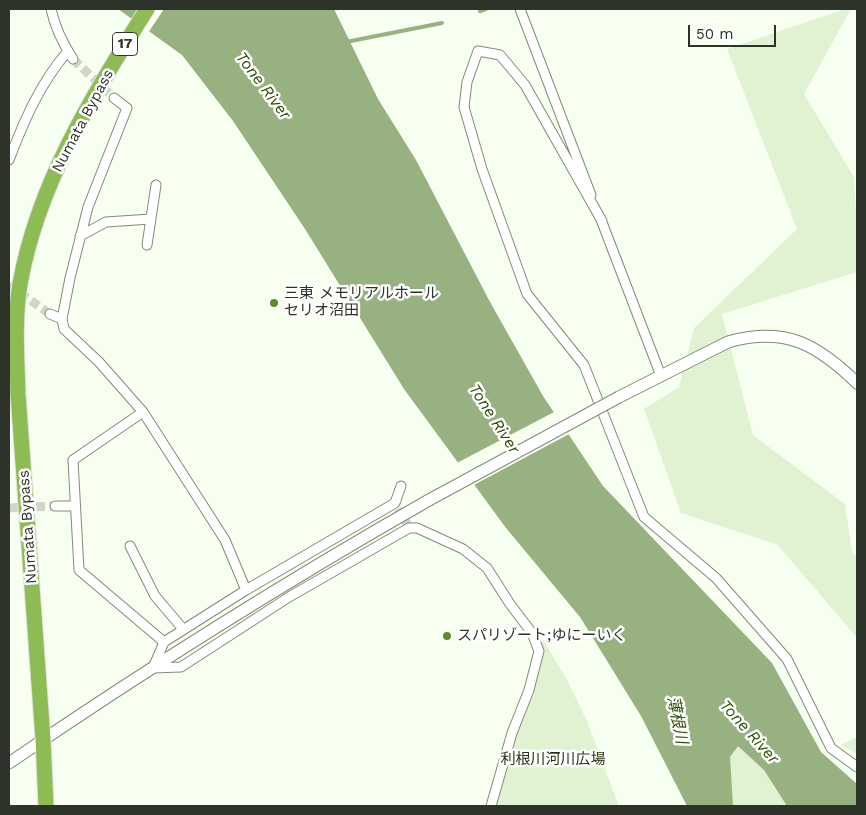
<!DOCTYPE html>
<meta charset="utf-8">
<style>
body{margin:0}
#map{position:relative;width:866px;height:815px;overflow:hidden;background:#f6fff0;font-family:"Work Sans",sans-serif}
canvas{display:block}
.frame{position:absolute;inset:0;border:10px solid #2e332a;pointer-events:none}
.scale{position:absolute;left:688px;top:25px;width:88px;height:22px;box-sizing:border-box;border:2px solid #2e332a;border-top:0;padding-left:6px;font-size:15px;line-height:18px;white-space:nowrap;color:#2e332a;-webkit-text-stroke:4px #fff;paint-order:stroke}
</style>
<div id="map">
<canvas width="866" height="815"></canvas>
<div class="frame"></div>
<div class="scale">50 m</div>
</div>
<script>
const ctx = document.querySelector('canvas').getContext('2d');
ctx.lineJoin = 'round';
function paint(path, color) { ctx.fillStyle = color; ctx.fill(path, 'evenodd'); }
function strokePath(path, color, width, dash) { ctx.strokeStyle = color; ctx.lineWidth = width; ctx.lineCap = dash ? 'butt' : 'round'; ctx.setLineDash(dash || []); ctx.stroke(path); }
function label(font, color, halo, rows, align = 'center') {
  ctx.font = font + ' "Work Sans","Noto Sans JP",sans-serif'; ctx.lineWidth = 5; ctx.setLineDash([]); ctx.textBaseline = 'middle'; ctx.strokeStyle = halo; ctx.fillStyle = color; for (const [text, x, y, turn = 0] of rows) {
    ctx.save(); ctx.translate(x, y); ctx.rotate((+turn || 0) * Math.PI / 180); ctx.textAlign = isNaN(turn) ? turn : align; if (halo) ctx.strokeText(text, 0, 0); ctx.fillText(text, 0, 0); ctx.restore();
  }
}
const green = new Path2D(`
 M845,9H851L804,94L854,177L857,235V272L722,314L753,435L845,504L852,552L857,557V638L778,545L681,513L644,409L679,387L694,328L797,229L727,49Z
 M701,628L835,806H686Z
 M543,640L566,678L587,721L619,806H495L511,744L531,692Z
 M857,737V754L841,745Z`);
const water = new Path2D(`
 M118,9H334L378,99L416,160L490,302L543,396L603,486L772,663L821,752L857,784V806H787L764,770L738,746L730,757L733,806H687L641,716L580,617L506,528L404,389L305,229L233,121L182,55Z`);
const pier = new Path2D(`
 M139,9H164L148,33L131,21Z
 M556,411L571,433L472,486L455,464Z`);
const stream = new Path2D(`
 M480,11L486,9
 M346,42L442,23`);
const minorTunnel = new Path2D(`
 M73,59L114,98
 M9,285L50,314
 M9,508L55,506
 M398,509L409,527`);
const minor = new Path2D(`
 M51,9C55,27 63,44 73,59
 M520,9L591,195
 M9,160C24,121 40,83 68,51
 M600,217L661,376
 M602,221L525,85L500,55L478,51L467,82L464,107L482,169L527,294L584,365L644,517L716,578L787,659L831,748L857,767
 M80,236L106,222L151,219
 M147,245L156,185
 M50,314L62,319L64,329L99,362L143,412L225,540L246,590L164,642L153,668L181,667L289,597L409,528H417L463,549L487,568L510,604L532,633L539,651L529,690L512,733L491,806
 M62,319L70,278L88,207L127,108L114,98
 M143,412L73,460L79,570L164,642
 M55,506H74
 M130,546L155,596L183,629
 M246,590L395,503L401,486`);
const tertiary = new Path2D(`
 M619,397L728,342C785,326 817,344 857,383
 M9,763C145,670 285,582 429,500`);
const trunk = new Path2D(`
 M46,806L43,739L18,394C17,357 14,320 20,284C38,182 94,94 147,9`);
const tertiaryBridge = new Path2D(`
 M429,500L619,397`);
const markers = [
 [274,303,5,"#5d8c21"],
 [447,636,5,"#5d8c21"]
];
const shields = [
 [125,44,25]
];
const shieldNames = [
 ["17",125,44]
];
const streetNames = [
 ["Numata Bypass",83,121,-62],
 ["Numata Bypass",28,527,-94]
];
const poiNames = [
 ["三東 メモリアルホール",284,294],
 ["セリオ沼田",284,311],
 ["スパリゾート;ゆにーいく",457,636]
];
const parkNames = [
 ["利根川河川広場",553,760]
];
const waterNames = [
 ["Tone River",263,86,53],
 ["Tone River",494,419,57],
 ["薄根川",677,720,79],
 ["Tone River",749,732,48]
];
paint(green, '#e1f2d3');
paint(water, '#97b180');
paint(pier, '#f6fff0');
strokePath(stream, '#97b180', 4);
strokePath(minorTunnel, '#ced6c8', 9, [9, 4.5]);
strokePath(minor, '#808c76', 11);
strokePath(tertiary, '#808c76', 13);
strokePath(trunk, '#e2e2e1', 17);
strokePath(minor, '#fff', 9);
strokePath(tertiary, '#fff', 11);
strokePath(trunk, '#8ebc54', 15);
strokePath(tertiaryBridge, '#808c76', 13, []);
strokePath(tertiaryBridge, '#fff', 11);
for (const [x, y, r, color] of markers) { const dot = new Path2D(); dot.arc(x, y, r, 0, 2 * Math.PI); ctx.fillStyle = color; ctx.fill(dot); strokePath(dot, '#fff', 2); }
for (const [x, y, w] of shields) { const box = new Path2D(); box.roundRect(x - w / 2, y - 11.5, w, 23, 4); ctx.fillStyle = '#fff'; ctx.fill(box); strokePath(box, '#2e332a', 1); }
label('bold 14px', '#2e332a', null, shieldNames);
label('15px', '#2e332a', '#fff', streetNames);
label('15px', '#2e332a', '#fff', poiNames, 'left');
label('15px', '#1f300c', '#fff', parkNames);
label('italic 16px', '#2f4e01', '#fff', waterNames);
</script>
